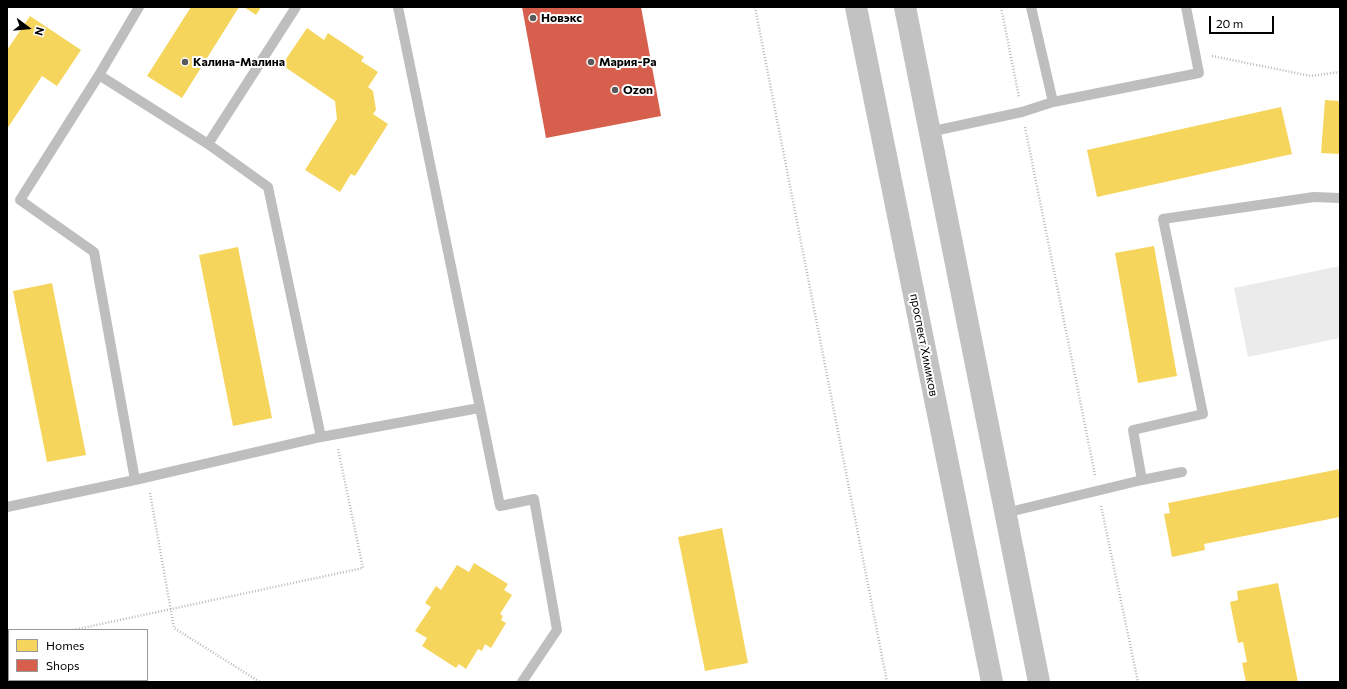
<!DOCTYPE html>
<meta charset="utf-8">
<style>
body{margin:0}
#map{position:relative;width:1347px;height:689px;overflow:hidden;background:#fff;font-family:Commissioner,sans-serif}
canvas{display:block}
.frame{position:absolute;inset:0;border:8px solid #000;pointer-events:none}
.legend{position:absolute;left:8px;top:629px;width:140px;height:52px;box-sizing:border-box;background:#fff;border:1px solid #999;margin:0;padding:5px 7px;list-style:none;font-size:12px;color:#000}
.legend li{display:flex;align-items:center;gap:8px;height:20px}
.legend b{width:20px;border:1px solid #999}
.north{position:absolute;left:8px;top:8px;width:40px;height:40px;-webkit-text-stroke:3px #fff;paint-order:stroke;rotate:106deg;font-size:11px;font-weight:700;line-height:16px;text-align:center;color:#000}
.north::after{content:'';display:block;margin:auto;width:14px;height:18px;background:#000;clip-path:polygon(50% 0,100% 100%,50% 72%,0 100%)}
.scale{position:absolute;left:1209px;top:16px;width:65px;height:18px;box-sizing:border-box;border:2px solid #000;border-top:0;padding-left:5px;font-size:12px;line-height:14px;white-space:nowrap;color:#000;-webkit-text-stroke:3px #fff;paint-order:stroke}
</style>
<div id="map">
<canvas width="1347" height="689"></canvas>
<div class="frame"></div>
<ul class="legend">
<li><b style="height:11px;background:#f6d55c"></b>Homes</li>
<li><b style="height:11px;background:#d6604d"></b>Shops</li>
</ul>
<div class="north">N</div>
<div class="scale">20 m</div>
</div>
<script>
const ctx = document.querySelector('canvas').getContext('2d');
ctx.lineJoin = 'round';
function paint(path, color) { ctx.fillStyle = color; ctx.fill(path, 'evenodd'); }
function strokePath(path, color, width, dash) { ctx.strokeStyle = color; ctx.lineWidth = width; ctx.lineCap = dash ? 'butt' : 'round'; ctx.setLineDash(dash || []); ctx.stroke(path); }
function label(font, color, halo, rows, align = 'center') {
  ctx.font = font + ' Commissioner,sans-serif'; ctx.lineWidth = 4; ctx.setLineDash([]); ctx.textBaseline = 'middle'; ctx.strokeStyle = halo; ctx.fillStyle = color; for (const [text, x, y, turn = 0] of rows) {
    ctx.save(); ctx.translate(x, y); ctx.rotate((+turn || 0) * Math.PI / 180); ctx.textAlign = isNaN(turn) ? turn : align; if (halo) ctx.strokeText(text, 0, 0); ctx.fillText(text, 0, 0); ctx.restore();
  }
}
const green = new Path2D(`
 M1340,266V338L1248,357L1234,288Z`);
const homes = new Path2D(`
 M191,7H239L182,98L147,76Z
 M244,7H261L256,15Z
 M30,16L81,50L57,86L42,76L7,129V50Z
 M307,28L324,40L328,33L364,57L361,61L378,72L368,87L373,91L376,110L373,114L388,124L355,176L351,174L340,192L305,170L337,119L335,101L282,65Z
 M1325,100L1340,101V154L1321,153Z
 M1281,107L1292,154L1097,197L1087,150Z
 M1154,246L1177,376L1138,383L1115,253Z
 M238,247L272,418L233,426L199,255Z
 M52,283L86,455L47,462L13,291Z
 M1340,469V517L1204,544L1205,550L1172,557L1164,514L1170,513L1168,503Z
 M722,528L748,663L705,671L678,537Z
 M474,563L508,584L504,590L512,595L500,614L503,616L501,620L506,623L491,648L485,644L482,651L478,649L466,669L459,664L456,668L422,646L427,638L415,631L431,607L425,603L436,586L441,590L457,565L469,572Z
 M1278,583L1298,682H1246L1242,663L1247,662L1243,642L1238,643L1230,602L1238,600L1237,591Z`);
const shops = new Path2D(`
 M522,7H641L661,116L546,138Z`);
const path = new Path2D(`
 M755,7L887,682
 M1001,7L1019,97
 M1212,56L1311,76L1340,72
 M1025,127L1095,475
 M150,493L174,628L260,682
 M1101,506L1138,682
 M73,630L363,568L338,449
 M7,644L9,643`);
const lane = new Path2D(`
 M296,7L208,144L268,187L321,437
 M398,7L500,506L534,499L557,630L522,682
 M1031,7L1053,102
 M99,75L139,7
 M929,132L1022,112L1053,102L1199,73L1186,7
 M135,480L94,252L20,200L99,75L208,144
 M1142,480L1133,430L1203,414L1163,219L1314,197L1340,198
 M7,507L135,480L321,437L479,408
 M1005,513L1142,480L1182,472`);
const secondary = new Path2D(`
 M856,7L992,682
 M905,7L1039,682`);
const markers = [
 [533,18,4,"#595959"],
 [185,62,4,"#595959"],
 [591,62,4,"#595959"],
 [615,90,4,"#595959"]
];
const poiNames = [
 ["Новэкс",541,18],
 ["Калина-Малина",193,62],
 ["Мария-Ра",599,62],
 ["Ozon",623,90]
];
const streetNames = [
 ["проспект Химиков",924,345,79]
];
paint(green, '#ebebeb');
paint(homes, '#f6d55c');
paint(shops, '#d6604d');
strokePath(path, '#b9b9b9', 2.5, [1, 2]);
strokePath(lane, '#bebebe', 10);
strokePath(secondary, '#c2c2c2', 22);
for (const [x, y, r, color] of markers) { const dot = new Path2D(); dot.arc(x, y, r, 0, 2 * Math.PI); ctx.fillStyle = color; ctx.fill(dot); strokePath(dot, '#fff', 1.5); }
label('bold 12px', '#000', '#fff', poiNames, 'left');
label('12px', '#000', '#fff', streetNames);
</script>
